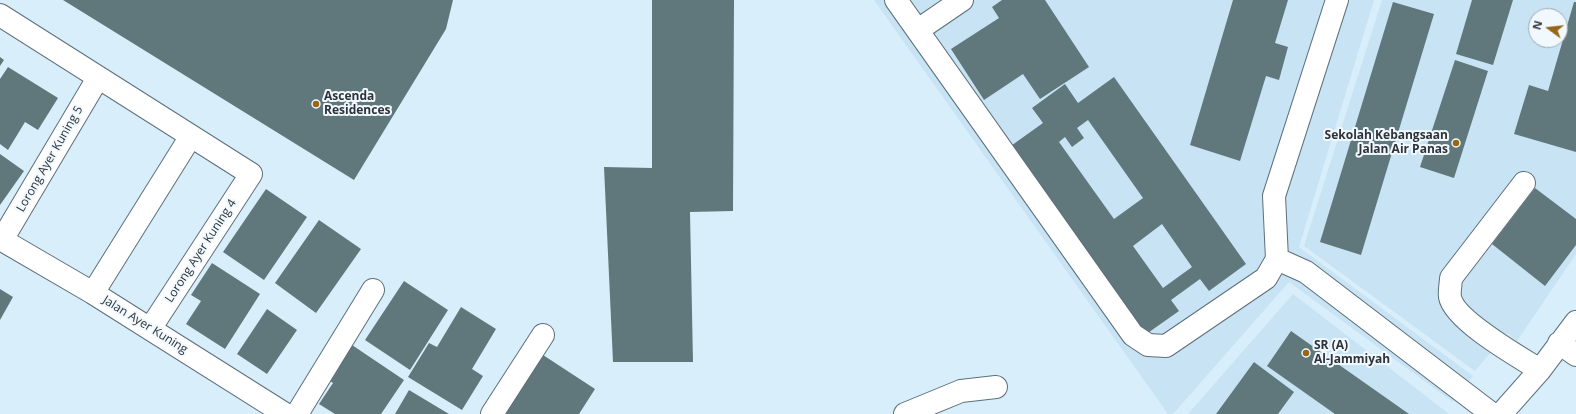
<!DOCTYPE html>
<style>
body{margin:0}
#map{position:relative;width:1576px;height:414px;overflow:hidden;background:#d9eefb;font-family:"Open Sans",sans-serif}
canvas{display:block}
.north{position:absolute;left:1528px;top:8px;width:40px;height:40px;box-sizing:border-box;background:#f1f9fe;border:1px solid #a2aaaf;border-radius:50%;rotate:285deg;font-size:11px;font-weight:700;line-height:16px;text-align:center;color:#2c3439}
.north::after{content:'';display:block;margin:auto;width:14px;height:18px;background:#966716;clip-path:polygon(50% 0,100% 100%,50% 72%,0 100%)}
</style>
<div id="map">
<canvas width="1576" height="414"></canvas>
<div class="north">N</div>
</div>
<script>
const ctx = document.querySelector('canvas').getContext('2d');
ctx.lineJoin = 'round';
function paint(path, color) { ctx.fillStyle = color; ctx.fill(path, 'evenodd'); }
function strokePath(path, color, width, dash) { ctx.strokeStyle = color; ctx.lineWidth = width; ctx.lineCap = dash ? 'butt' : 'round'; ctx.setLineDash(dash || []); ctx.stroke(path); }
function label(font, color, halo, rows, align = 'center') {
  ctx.font = font + ' "Open Sans",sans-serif'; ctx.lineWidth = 4; ctx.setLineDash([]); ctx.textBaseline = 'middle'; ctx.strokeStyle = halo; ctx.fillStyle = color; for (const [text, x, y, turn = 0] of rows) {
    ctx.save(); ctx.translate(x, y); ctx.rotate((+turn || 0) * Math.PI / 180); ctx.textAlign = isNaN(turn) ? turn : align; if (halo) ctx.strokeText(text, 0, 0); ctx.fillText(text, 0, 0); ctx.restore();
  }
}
const built = new Path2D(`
 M874,0H1374L1299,247L1473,376L1453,402L1289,282L1173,414H1168Z
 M1382,0H1576V254L1517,341L1507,333L1475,371L1304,246ZM1536,16H1560V40H1536Z
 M1293,294L1448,413L1447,414H1188Z`);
const building = new Path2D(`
 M63,0H453L446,29L354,180Z
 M652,0H734L733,211L690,212L693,362H613L604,167L652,168Z
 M1002,0H1045L1089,67L1040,99L1023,74L984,100L951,49L999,18L992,7Z
 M1233,0H1288L1275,43L1288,47L1279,80L1266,76L1240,161L1190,145Z
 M1472,0H1513L1493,65L1456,54Z
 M1393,2L1434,14L1361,255L1320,242Z
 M1574,2H1576V152L1514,134L1529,85L1548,91Z
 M0,57L4,60L0,66Z
 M1455,60L1488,71L1454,178L1420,167Z
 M8,67L58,98L38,130L25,122L8,150L0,144V79Z
 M1114,77L1246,264L1209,291L1200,279L1171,300L1179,311L1135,342L1001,153L1043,123L1032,108L1065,84L1078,103ZM1088,120L1143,198L1114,219L1059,142L1065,137L1072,147L1084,138L1077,128ZM1162,224L1192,267L1163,288L1133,246Z
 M0,154L24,171L0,205Z
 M1535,188L1576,219V245L1545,286L1492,244Z
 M266,189L307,217L264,280L223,252Z
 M319,220L361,249L316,313L275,283Z
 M212,263L260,294L225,349L186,324L201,301L191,295Z
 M404,281L448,310L410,370L365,340Z
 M0,289L13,297L0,320Z
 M461,307L496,329L472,369L483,376L462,410L408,377L429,343L437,347Z
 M267,309L297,330L267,374L237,354Z
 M1291,331L1409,414H1335L1267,366Z
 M349,343L404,380L381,414H335L319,404L333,383L326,378Z
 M543,355L595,389L579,414H504Z
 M1254,362L1294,392L1278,414H1216Z
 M409,390L449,414H395Z`);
const minor = new Path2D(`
 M896,0L1133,335L1148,345L1166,346L1266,278L1277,259L1274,196L1337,0
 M0,15L251,174L150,329
 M918,30L962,0
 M98,78L2,240L93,293L285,414
 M1524,183L1451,278C1451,283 1449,291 1450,297C1454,320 1519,357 1540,370
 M1277,259L1306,272L1492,414
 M93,293L191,136
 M1559,343L1576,355
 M297,414L373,290
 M492,414L543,335
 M905,414L961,391L996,387
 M1501,414L1540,370L1576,322`);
const markers = [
 [316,104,4,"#966716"],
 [1456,143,4,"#966716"],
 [1306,353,4,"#966716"]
];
const poiNames = [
 ["Ascenda",324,97],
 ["Residences",324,111],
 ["Sekolah Kebangsaan",1448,136,"right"],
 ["Jalan Air Panas",1448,150,"right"],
 ["SR (A)",1314,346],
 ["Al-Jammiyah",1314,360]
];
const streetNames = [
 ["Lorong Ayer Kuning 5",50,159,-60],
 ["Lorong Ayer Kuning 4",201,251,-57],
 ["Jalan Ayer Kuning",145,325,32]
];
paint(built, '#c8e3f4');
paint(building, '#60787b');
strokePath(minor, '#5d6f7a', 24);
strokePath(minor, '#fff', 22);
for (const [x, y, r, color] of markers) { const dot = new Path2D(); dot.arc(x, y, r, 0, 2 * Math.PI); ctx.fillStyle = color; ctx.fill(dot); strokePath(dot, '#f1f9fe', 1.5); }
label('bold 12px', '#2c3439', '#f1f9fe', poiNames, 'left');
label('12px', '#2c3439', '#f1f9fe', streetNames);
</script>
